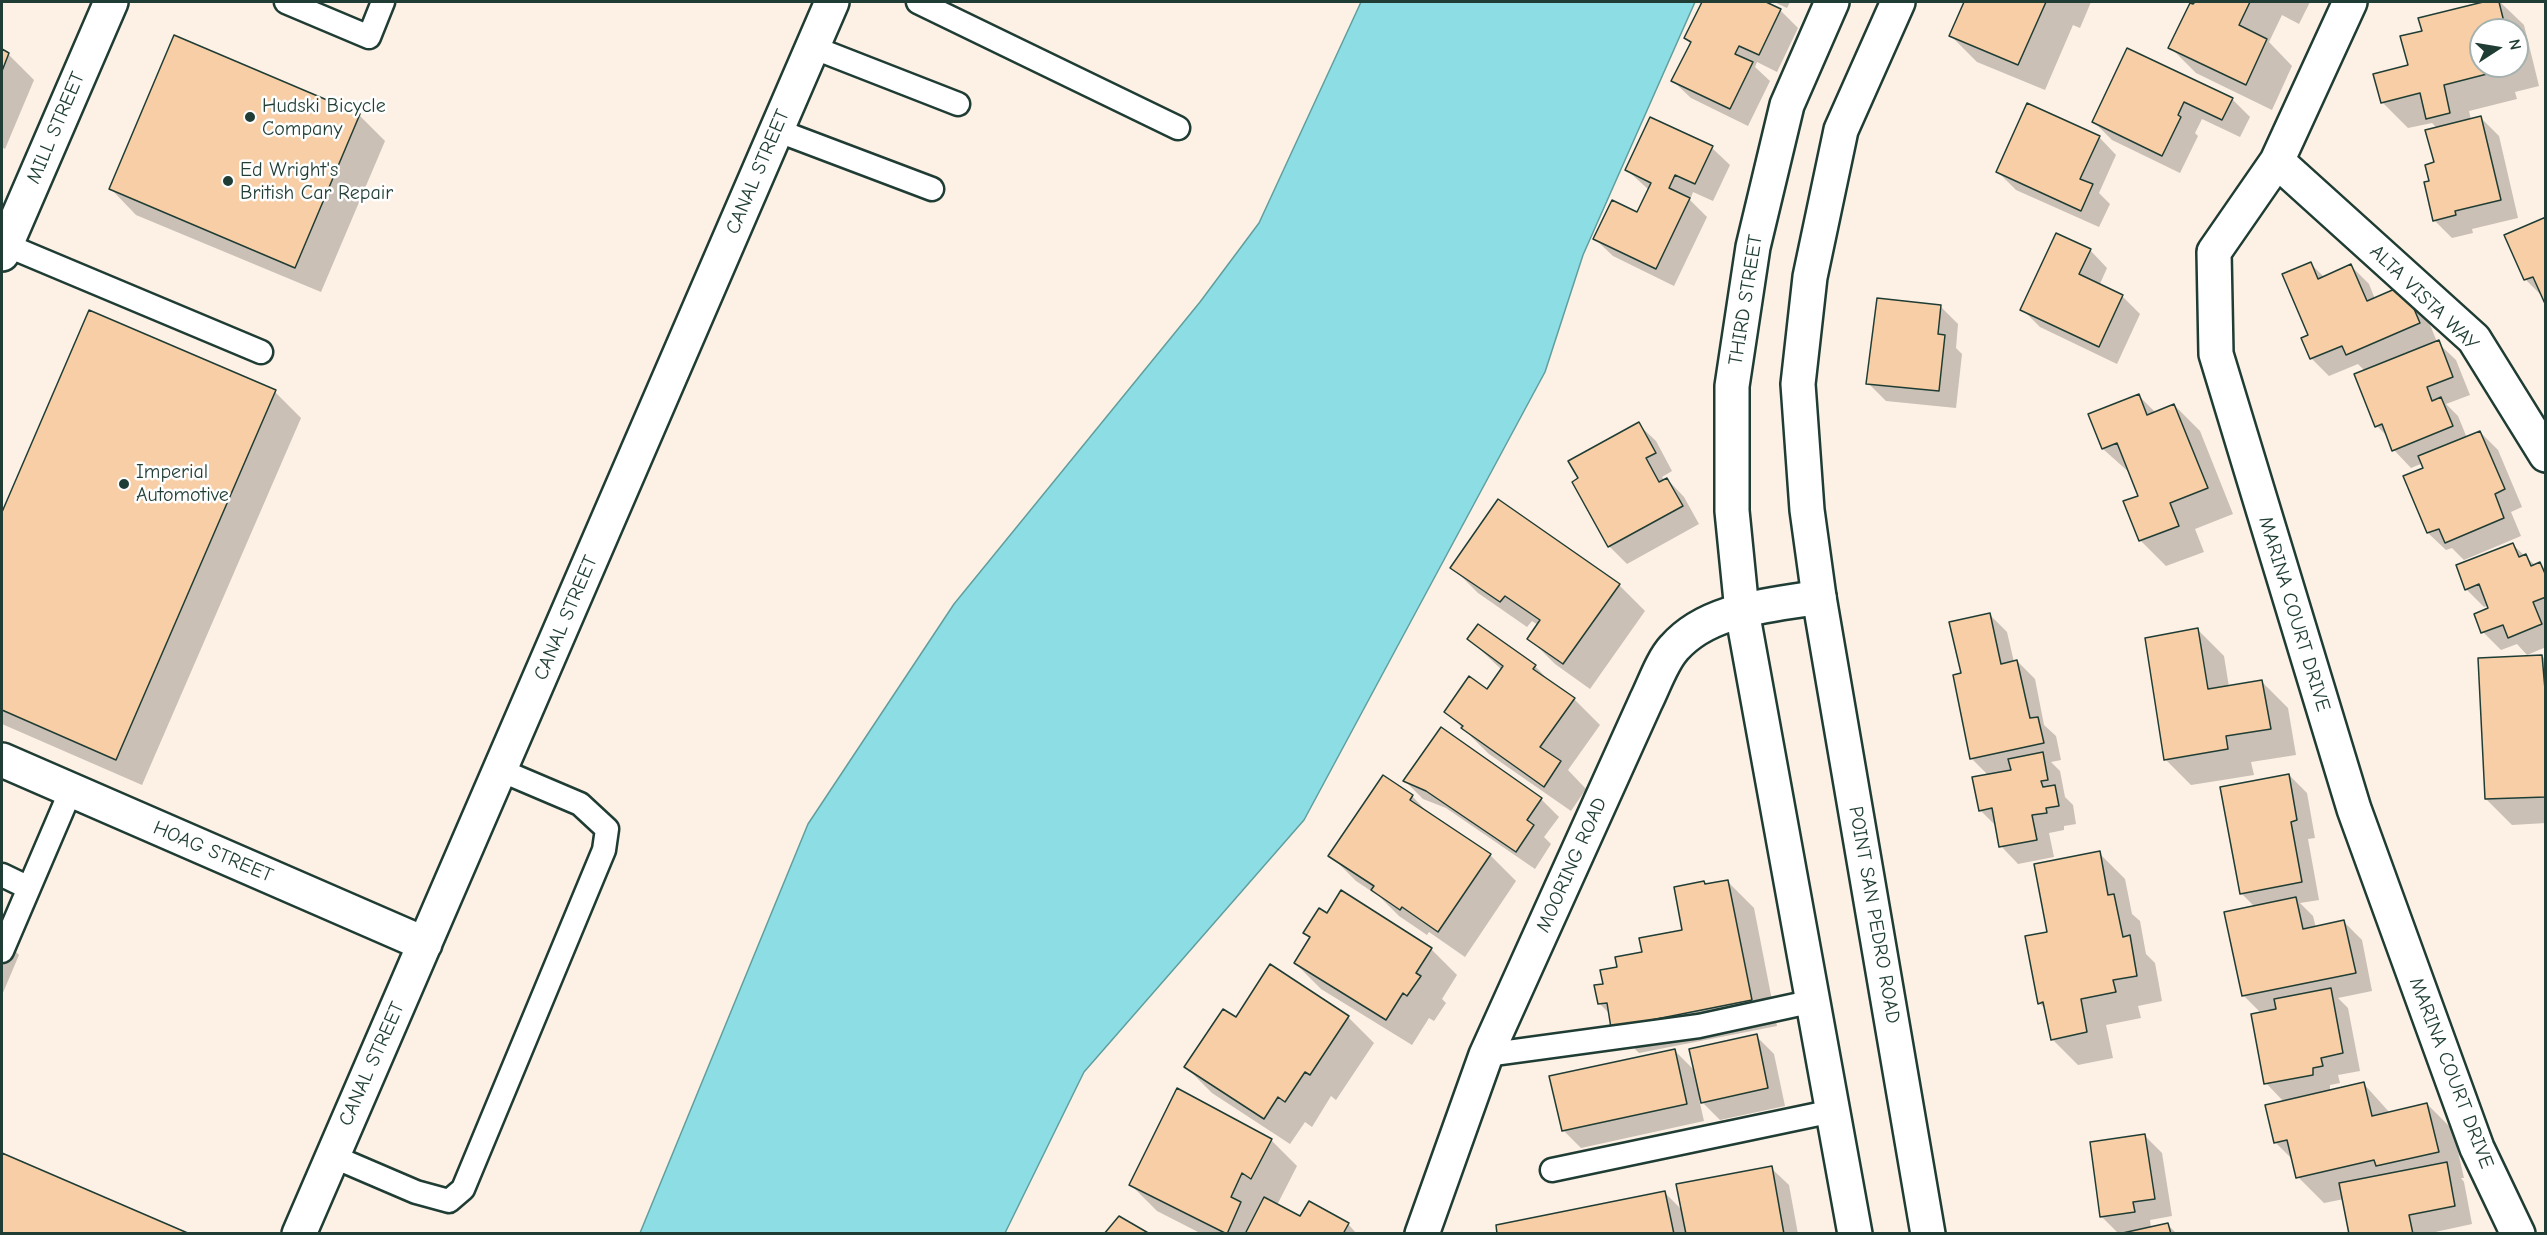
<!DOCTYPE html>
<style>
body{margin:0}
#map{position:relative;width:2547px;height:1235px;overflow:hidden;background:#fdf0e4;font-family:"Comic Neue",sans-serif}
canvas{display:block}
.frame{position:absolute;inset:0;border:3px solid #1f3d34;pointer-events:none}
.north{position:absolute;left:2469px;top:18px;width:60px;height:60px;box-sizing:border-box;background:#fff;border:2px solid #a5b1ae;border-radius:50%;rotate:78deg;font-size:16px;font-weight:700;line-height:24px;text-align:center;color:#1f3d34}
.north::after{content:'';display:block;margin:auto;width:21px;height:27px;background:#1f3d34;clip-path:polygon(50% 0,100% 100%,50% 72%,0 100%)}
</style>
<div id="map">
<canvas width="2547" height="1235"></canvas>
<div class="frame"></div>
<div class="north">N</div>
</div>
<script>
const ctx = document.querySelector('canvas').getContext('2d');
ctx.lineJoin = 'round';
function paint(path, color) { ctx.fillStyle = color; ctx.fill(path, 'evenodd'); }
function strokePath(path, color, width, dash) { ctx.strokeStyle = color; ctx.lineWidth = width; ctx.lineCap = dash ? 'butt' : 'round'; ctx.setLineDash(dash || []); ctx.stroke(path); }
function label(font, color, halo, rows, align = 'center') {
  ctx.font = font + ' "Comic Neue",sans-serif'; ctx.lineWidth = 5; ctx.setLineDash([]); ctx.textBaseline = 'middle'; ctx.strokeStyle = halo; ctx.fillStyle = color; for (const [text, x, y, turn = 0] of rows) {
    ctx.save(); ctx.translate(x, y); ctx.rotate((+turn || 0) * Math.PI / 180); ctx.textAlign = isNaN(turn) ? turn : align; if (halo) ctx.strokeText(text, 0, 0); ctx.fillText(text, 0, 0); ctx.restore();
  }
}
const water = new Path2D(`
 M1361,2H1695L1583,255L1545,372L1304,820L1084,1072L1005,1233H640L808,824L954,604L1200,302L1259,223Z`);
const shadow = new Path2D(`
 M1703,2H1762L1780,10L1798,28L1777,72L1757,62L1755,67L1770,81L1748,126L1691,98L1673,81L1691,44L1686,38Z
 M1774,2H1790L1787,8Z
 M1966,2H2091L2080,28L2073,25L2045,90L1977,62L1951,36Z
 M2196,2H2310L2299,24L2282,15L2269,42L2292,66L2272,110L2196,73L2170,47Z
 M2489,2H2500L2524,25L2539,86L2515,92L2517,99L2469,111L2471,120L2481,118L2499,136L2518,218L2472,229L2473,233L2452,238L2434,220L2431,182L2436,163L2437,128L2432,123L2408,128L2382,102L2410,66L2424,32L2420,19ZM2481,30H2517V66H2481Z
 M2127,50L2232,99L2250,117L2240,137L2202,119L2195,133L2198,136L2180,173L2112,140L2094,122Z
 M2,51L8,54L34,80L5,149L2,147Z
 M359,115L385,141L321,292L136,215L111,189Z
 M2099,137L2116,155L2099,193L2110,204L2099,227L2016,190L1998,172Z
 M1712,148L1730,165L1713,201L1693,192L1690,200L1707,217L1674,286L1613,256L1595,239L1638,214L1649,190L1627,170Z
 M2546,218L2543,297L2526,280L2506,236Z
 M2090,250L2107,268L2099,286L2122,296L2140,314L2117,364L2040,327L2022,309Z
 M2311,264L2324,277L2351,266L2369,284L2375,299L2422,305L2437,342L2456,360L2470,395L2446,404L2458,416L2467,438L2480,432L2498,450L2522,507L2511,512L2521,536L2464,560L2452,548L2446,550L2428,533L2405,477L2425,469L2423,463L2411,468L2394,450L2389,438L2377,426L2365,371L2358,364L2329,376L2311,358Z
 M1940,306L1958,324L1956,348L1962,354L1956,408L1886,401L1868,383Z
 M90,311L275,392L301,418L142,785L2,724V516Z
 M2139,396L2156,413L2174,405L2200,431L2233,514L2195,529L2204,552L2166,566L2140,540V497L2131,474L2103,449Z
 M1638,424L1656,441L1672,471L1662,477L1665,481L1667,479L1684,497L1699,524L1627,564L1609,546Z
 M2513,545L2536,566L2540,564L2546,570V647L2527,655L2517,644L2501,650L2483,632L2490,609L2489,605L2484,607L2466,589Z
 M1452,567L1619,585L1645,611L1590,689L1555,664L1529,638L1538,625L1532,621L1527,627L1478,593Z
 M1989,614L2007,632L2014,662L2017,661L2035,679L2044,725L2056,736L2061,760L2051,762L2060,771L2065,797L2073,805L2076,824L2064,826V830L2049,833L2054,857L2018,864L2001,846L1997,827L1980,810L1989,776L1971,758L1963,674Z
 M2198,630L2224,656L2229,687L2262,682L2288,708L2296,755L2251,762L2254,775L2191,785L2165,759Z
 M1469,639L1535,666L1554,686L1574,699L1600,725L1568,770L1586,789L1571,811L1489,754L1446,712L1487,691L1502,670Z
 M2542,656L2546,660V823L2512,825L2486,799Z
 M2289,775L2307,793L2315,838L2308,839L2319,900L2300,903L2313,916L2316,928L2344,922L2362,940L2372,991L2338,998L2348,1008L2360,1071L2338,1075L2340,1083L2330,1085V1091L2363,1083L2390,1113L2427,1104L2453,1130L2464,1178H2461L2464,1182L2472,1224L2426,1234H2351L2344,1199L2324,1203L2298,1177L2294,1161L2275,1142L2284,1102L2266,1083L2261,1013L2243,995L2255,907L2241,893Z
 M1384,777L1412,796L1431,816L1490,855L1516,881L1465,957L1429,932L1427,935L1399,916L1380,897L1356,881L1330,855Z
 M1405,781L1541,799L1559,817L1544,837L1551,844L1535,869L1446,808L1423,799Z
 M2099,853L2125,879L2132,914L2140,921L2146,954L2155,963L2162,1001L2138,1006L2141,1018L2106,1025L2113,1058L2078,1065L2052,1039L2047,1010L2039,1003L2048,933Z
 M1728,882L1754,908L1777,1026L1639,1053L1613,1027L1610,1014L1599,1003L1604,985L1619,968L1684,931L1706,886Z
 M1328,915L1431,949L1457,975L1442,999L1446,1003L1434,1021L1429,1018L1412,1045L1321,989L1295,963L1311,939L1305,933Z
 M2,937L19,955L2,995Z
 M1348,1017L1374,1043L1336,1100L1331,1096L1312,1127L1305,1122L1290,1144L1212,1093L1186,1067L1236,1019Z
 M1756,1036L1774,1054L1785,1106L1720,1120L1699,1099L1704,1121L1581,1148L1563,1130L1675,1051L1696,1072Z
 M2144,1135L2162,1153L2172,1216L2150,1220L2151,1228L2168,1225L2177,1234H2119L2102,1217Z
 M1271,1140L1297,1166L1277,1205L1301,1218L1348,1224L1357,1234H1202L1157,1211L1131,1185Z
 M2,1154L186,1234H2Z
 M1771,1168L1789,1185L1798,1234H1499L1664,1192L1683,1211Z`);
const building = new Path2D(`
 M1702,2H1766L1781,9L1759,55L1739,46L1735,54L1753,62L1730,109L1671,81L1691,42L1684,38Z
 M1964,2H2046L2018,65L1949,36Z
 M2195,2H2250L2239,25L2267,39L2246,85L2168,48L2190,3L2193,4Z
 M2483,2H2499L2506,30H2481V66H2490L2491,73L2444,85L2450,113L2426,119L2420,93L2381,103L2373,74L2408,65L2400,36L2422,31L2418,18Z
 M174,35L360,114L295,268L109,189Z
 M2127,48L2233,98L2222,120L2184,102L2178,115L2181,117L2162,156L2092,122Z
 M2,49L9,53L2,71Z
 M2027,103L2100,136L2080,179L2093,184L2081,211L1996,172Z
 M2481,116L2501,200L2455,211L2456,215L2433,221L2424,182L2429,181L2425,165L2434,162L2425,130Z
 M1650,117L1713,146L1695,184L1675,175L1669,188L1690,198L1656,269L1593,239L1612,200L1637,212L1651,183L1625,170Z
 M2546,217V306L2533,277L2524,280L2504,235Z
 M2056,233L2091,249L2079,274L2123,295L2099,347L2020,310Z
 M2311,262L2318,279L2351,264L2367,301L2404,285L2420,323L2346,355L2342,346L2310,359L2301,338L2308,335L2282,274Z
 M1877,298L1941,305L1938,334L1945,335L1939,391L1866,384Z
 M89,310L276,390L116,760L2,710V512Z
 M2439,340L2453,377L2427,387L2432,401L2441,397L2453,426L2392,451L2382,424L2375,427L2354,374Z
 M2139,394L2147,415L2174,404L2208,488L2170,503L2179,526L2139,541L2123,501L2138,496L2117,443L2102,449L2088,414Z
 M1639,422L1656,453L1646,458L1659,482L1667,478L1683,506L1608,547L1572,482L1578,478L1568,461Z
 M2480,431L2505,489L2495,494L2504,518L2445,543L2439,529L2427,533L2403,476L2423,468L2418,456Z
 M1498,499L1620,584L1563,664L1527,639L1540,620L1505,596L1500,602L1450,568Z
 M2513,543L2519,557L2526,554L2531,566L2540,562L2546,576V597L2533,602L2542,624L2508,638L2503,625L2481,633L2474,614L2488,608L2479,584L2465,590L2456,565Z
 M1990,613L2001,664L2017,660L2030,718L2038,717L2044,743L1970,759L1953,675L1961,673L1949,622Z
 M1478,624L1536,665L1533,669L1575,698L1540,747L1561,761L1544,787L1461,728L1463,726L1444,712L1469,676L1487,689L1503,666L1467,639Z
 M2198,628L2208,689L2262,680L2271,729L2226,736L2228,749L2164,760L2145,638Z
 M2542,655L2546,701V797L2485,799L2478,658Z
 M1441,727L1542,798L1527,820L1534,825L1516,852L1426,791L1403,781Z
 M2043,752L2048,780L2041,781L2043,787L2055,785L2059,806L2046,808L2047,813L2032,815L2037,840L1999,847L1992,808L1979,811L1972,777L2011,770L2008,759Z
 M2289,774L2297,820L2291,822L2302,882L2240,894L2220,787Z
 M1383,775L1413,795L1410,800L1491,854L1438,932L1402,907L1400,910L1371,890L1374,886L1328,856Z
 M2100,851L2108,895L2114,894L2123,937L2130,935L2137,976L2113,980L2116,992L2081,999L2087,1032L2051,1040L2043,1002L2038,1004L2025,936L2047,932L2034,864Z
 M1728,880L1752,1000L1611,1028L1607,1003L1598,1004L1594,985L1603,984L1600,970L1617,967L1615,957L1642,952L1639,938L1682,930L1674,887L1704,881L1705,884Z
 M1341,890L1432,948L1416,973L1421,976L1407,996L1403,993L1386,1020L1294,963L1310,937L1303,933L1319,908L1327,913Z
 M2296,897L2303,929L2344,920L2356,973L2242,996L2224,912Z
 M1270,964L1349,1016L1310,1075L1305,1072L1285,1102L1278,1097L1264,1119L1184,1067L1223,1009L1236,1017Z
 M2331,988L2343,1053L2321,1058L2323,1066L2313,1068V1075L2264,1084L2251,1014L2276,1009L2274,999Z
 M1757,1034L1768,1088L1701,1103L1689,1049Z
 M1675,1049L1687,1104L1562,1131L1549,1076Z
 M2364,1082L2372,1116L2427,1103L2439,1152L2376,1166L2374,1160L2296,1178L2287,1140L2274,1143L2265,1105Z
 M1177,1088L1272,1139L1251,1179L1242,1173L1231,1197L1241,1202L1227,1234L1129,1185Z
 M2145,1134L2155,1199L2133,1202L2135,1212L2100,1217L2090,1142Z
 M2,1153L190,1234H2Z
 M2447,1162L2455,1206L2409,1215L2413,1234H2349L2339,1183Z
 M1772,1166L1784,1234H1686L1676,1184Z
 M1665,1191L1674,1234H1497L1496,1225Z
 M1264,1197L1300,1216L1309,1201L1349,1223L1343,1234H1245Z
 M1119,1216L1150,1234H1104Z
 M2168,1223L2171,1234H2118Z`);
const service = new Path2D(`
 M286,2L369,37L383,2
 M918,2L1178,128
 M812,47L958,104
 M776,130L932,189
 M6,245L261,352
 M2,875L29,888
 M2,951L71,790
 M1486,1055L1699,1026L1814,1001
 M332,1156L416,1192L449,1201L463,1189L604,850L607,829L580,804L500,770
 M1552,1170L1833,1111`);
const minor = new Path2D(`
 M2350,2L2277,161L2214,252L2216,354L2354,809L2477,1148L2518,1234
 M2277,161L2474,339L2546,455
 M2,254L111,2
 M2,760L425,944
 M299,1234L832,2
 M1422,1234L1486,1055L1646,701C1654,685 1662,661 1674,648C1709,608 1770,606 1819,597`);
const secondary = new Path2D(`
 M1832,2L1787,105L1753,247L1732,386V511L1742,611L1855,1234
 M1898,2L1841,130L1810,277L1798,384L1807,510L1819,597L1928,1234`);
const markers = [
 [250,117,6,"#1f3d34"],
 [228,181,6,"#1f3d34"],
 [124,484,6,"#1f3d34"]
];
const poiNames = [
 ["Hudski Bicycle",262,106],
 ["Company",262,129],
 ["Ed Wright's",240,170],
 ["British Car Repair",240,193],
 ["Imperial",136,472],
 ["Automotive",136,495]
];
const streetNames = [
 ["MILL STREET",56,128,-67],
 ["CANAL STREET",758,172,-67],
 ["ALTA VISTA WAY",2424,298,44],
 ["THIRD STREET",1746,300,-81],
 ["MARINA COURT DRIVE",2294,614,73],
 ["CANAL STREET",566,618,-67],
 ["HOAG STREET",213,852,23],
 ["MOORING ROAD",1572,865,-66],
 ["POINT SAN PEDRO ROAD",1874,915,80],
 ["CANAL STREET",372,1064,-66],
 ["MARINA COURT DRIVE",2451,1073,69]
];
paint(water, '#8cdee4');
strokePath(water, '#609e9e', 1.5);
paint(shadow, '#0003');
paint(building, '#f7cea6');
strokePath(building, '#1f3d34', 1.5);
strokePath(service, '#1f3d34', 27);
strokePath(minor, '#1f3d34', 38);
strokePath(secondary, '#1f3d34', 38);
strokePath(service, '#fff', 22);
strokePath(minor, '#fff', 33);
strokePath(secondary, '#fff', 33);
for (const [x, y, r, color] of markers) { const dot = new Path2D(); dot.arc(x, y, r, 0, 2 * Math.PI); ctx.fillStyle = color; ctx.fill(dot); strokePath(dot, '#fff', 2); }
label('20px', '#1f3d34', '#fff', poiNames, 'left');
label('20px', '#1f3d34', '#fff', streetNames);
</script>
